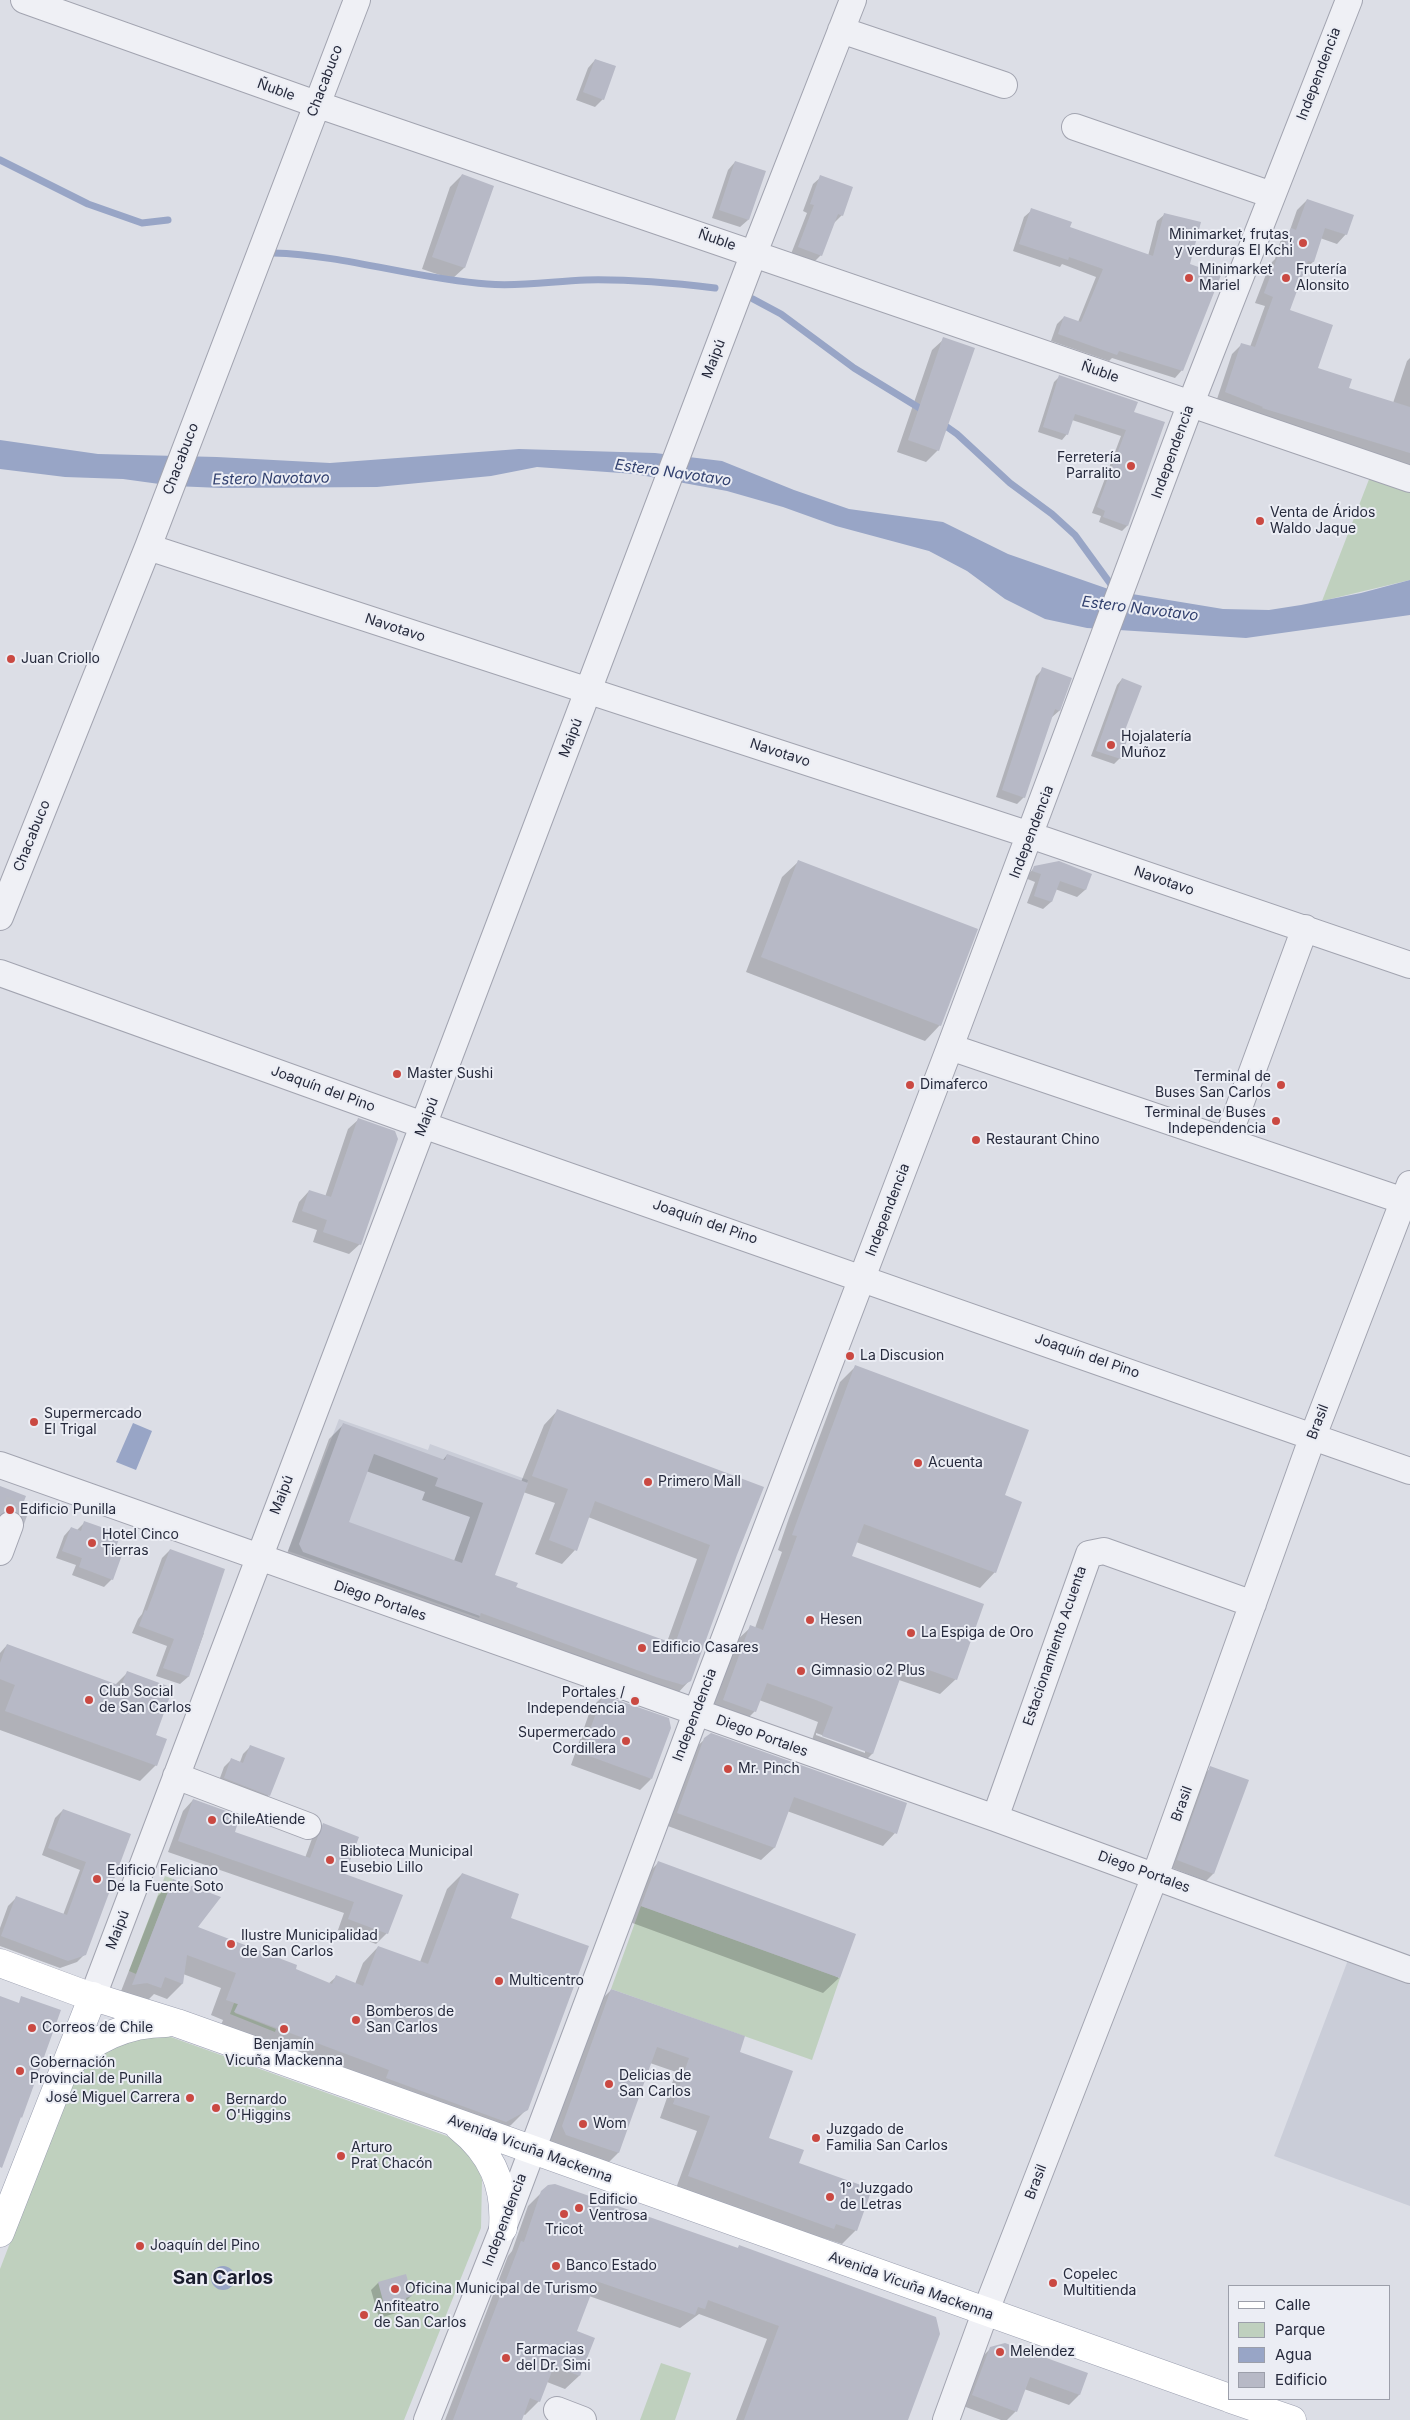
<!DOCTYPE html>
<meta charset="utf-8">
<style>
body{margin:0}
#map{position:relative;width:1410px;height:2420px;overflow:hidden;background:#dcdee6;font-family:Inter,sans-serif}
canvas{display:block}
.legend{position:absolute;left:1228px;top:2285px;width:162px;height:115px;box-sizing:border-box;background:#ebedf4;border:1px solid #9c9faa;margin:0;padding:6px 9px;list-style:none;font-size:15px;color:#262a3c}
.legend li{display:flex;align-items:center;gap:10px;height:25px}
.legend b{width:25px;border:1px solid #9c9faa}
</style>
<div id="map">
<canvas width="1410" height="2420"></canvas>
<ul class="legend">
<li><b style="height:6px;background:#fff"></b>Calle</li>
<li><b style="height:14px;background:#bfd0be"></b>Parque</li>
<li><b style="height:14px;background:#98a5c6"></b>Agua</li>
<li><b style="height:14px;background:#b7b9c6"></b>Edificio</li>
</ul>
</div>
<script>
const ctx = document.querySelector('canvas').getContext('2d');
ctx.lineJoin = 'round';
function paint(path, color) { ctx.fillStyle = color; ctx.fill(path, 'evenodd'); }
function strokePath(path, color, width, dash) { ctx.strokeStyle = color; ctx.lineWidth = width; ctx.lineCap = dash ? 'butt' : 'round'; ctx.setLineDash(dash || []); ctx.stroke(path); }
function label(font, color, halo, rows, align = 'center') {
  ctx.font = font + ' Inter,sans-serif'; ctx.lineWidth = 4; ctx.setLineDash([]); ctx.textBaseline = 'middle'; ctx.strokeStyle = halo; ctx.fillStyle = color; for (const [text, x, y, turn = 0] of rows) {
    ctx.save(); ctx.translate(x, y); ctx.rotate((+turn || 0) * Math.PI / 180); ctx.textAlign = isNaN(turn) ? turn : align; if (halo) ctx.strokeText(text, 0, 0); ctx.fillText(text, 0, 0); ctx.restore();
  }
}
const built = new Path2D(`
 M339,1419L428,1450L430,1444L528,1480L479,1618L288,1551Z
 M1348,1960L1410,1982V2206L1274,2156Z`);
const green = new Path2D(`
 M1373,469L1410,481V580L1322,601Z
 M165,1876L173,1879L136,1974L129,1971Z
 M641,1906L840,1978L812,2060L611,1989Z
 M234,2003L238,2004L235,2013L276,2029L275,2032L230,2014Z
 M154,2031L458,2140L474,2156L482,2180L481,2228L404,2420H0V2269L72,2081L87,2057Z
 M661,2363L691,2373L675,2420H640Z`);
const water = new Path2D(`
 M0,440L98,454L217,457L330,463L519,449L655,453L722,461L794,490L849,509L943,522L1008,554L1114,591L1223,609L1269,610L1301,605L1361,593L1410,580V615L1246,638L1087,628L1045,619L1005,599L967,571L929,551L836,526L783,507L727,491L635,474L537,467L491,476L377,487L221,488L174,486L123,479L65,477L0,469Z
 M133,1423L152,1431L136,1470L116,1462Z
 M211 2278a12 12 0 1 1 24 0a12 12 0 1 1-24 0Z`);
const shadow = new Path2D(`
 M595,60L603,99L595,107L576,100L588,68Z
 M735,162L748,220L740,227L712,218L728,170Z
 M462,175L492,186L464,268L452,279L422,269L450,187Z
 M821,177L842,215L834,223L821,255L813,263L791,254L807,213L803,211L813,184Z
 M1307,200L1346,234L1337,244L1320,238L1313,262L1303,271L1289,311L1317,369L1348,389L1393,403L1407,361L1410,358V467L1216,402L1232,354L1242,344L1250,347L1265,306L1255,303L1270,264L1275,259L1281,239L1290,230L1297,210Z
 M1032,210L1068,228L1148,256L1157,221L1165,214L1189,265L1182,370L1175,378L1112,358L1109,361L1051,341L1057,324L1064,317L1078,322L1096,277L1062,264L1060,267L1013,251L1024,217Z
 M944,339L938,450L926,462L897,452L932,350Z
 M1060,376L1133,413L1163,423L1127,526L1122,531L1099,522L1101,516L1092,513L1121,436L1072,420L1067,434L1062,440L1038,432L1054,382Z
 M1043,669L1070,679L1059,711L1051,718L1024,797L1017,804L996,797L1036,676Z
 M1122,679L1120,758L1114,764L1091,756L1117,685Z
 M798,862L940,1025L925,1041L746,972L782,877Z
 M1034,868L1090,875L1085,890L1077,897L1055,889L1051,902L1043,909L1027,903L1035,882L1025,878Z
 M359,1119L360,1244L349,1254L313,1242L317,1230L292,1222L299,1202L309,1191L325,1197L348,1129Z
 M855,1367L1003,1496L995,1572L980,1588L856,1542L851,1557L956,1679L940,1694L899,1680L872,1754L857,1769L808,1752L818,1722L800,1715L759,1700L755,1711L740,1726L709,1715L735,1642L751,1627L755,1628L782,1552L778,1550L789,1518L840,1382ZM816,1733L865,1750V1753L816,1735Z
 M557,1411L736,1554L690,1680L676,1695L285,1559L329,1439L343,1425L442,1461L447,1455L521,1482L544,1425ZM366,1471L425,1492L422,1500L470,1517L454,1561L348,1523ZM523,1492L555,1503L535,1554L562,1564L575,1550L588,1517L697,1559L667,1642L515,1588L493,1576Z
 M0,1488L18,1513L7,1524L0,1522Z
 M84,1523L113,1553L112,1579L104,1587L72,1575L76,1565L56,1558L64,1536L71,1528L77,1530Z
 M170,1550L201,1632L204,1633L188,1677L180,1684L156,1676L167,1646L132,1633L138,1619L142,1614L162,1558Z
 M7,1645L115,1685L127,1673L155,1735L156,1765L140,1781L0,1730V1653Z
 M603,1696L651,1779L640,1790L571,1765L591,1708Z
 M705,1739L895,1833L883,1846L787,1811L774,1848L761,1860L665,1825L691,1752Z
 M251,1746L269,1795L261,1802L217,1786L224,1767L232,1759L240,1762L243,1754Z
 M1211,1768L1213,1874L1206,1881L1170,1867L1203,1775Z
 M193,1800L233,1832L305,1858L313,1836L324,1825L343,1875L387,1933L376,1944L338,1930L344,1913L168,1852L183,1811Z
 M63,1810L130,1835L85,1954L77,1962L60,1968L0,1946V1928L8,1906L16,1898L63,1915L80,1870L42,1855L55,1818Z
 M658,1863L839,1978L823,1993L627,1921L643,1878Z
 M462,1874L509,1919L527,2109L511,2125L490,2137L220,2028L223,2020L211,2015L221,1988L183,1974L182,1984L167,1999L154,1994L145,2003L118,1999L158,1896L174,1880L196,1927L328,1984L336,1977L355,1984L363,1963L378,1947L420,1962L447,1889Z
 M611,1990L739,2053L768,2138L797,2164L856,2230L842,2244L823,2238L819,2242L675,2191L697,2131L660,2118L676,2072L650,2063L618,2153L604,2167L548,2141L597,2004Z
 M542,2192L736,2249L739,2247L906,2420H736L767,2339L699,2314L680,2328L589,2296L575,2332L579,2376L565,2389L547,2382L539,2401L525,2415L523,2414L521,2420H445L508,2256L512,2251L528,2206Z
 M405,2275L411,2296L406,2301L407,2305L400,2312L379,2318L371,2290L378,2283Z
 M991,2348L1087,2374L1079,2395L1069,2405L1024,2389L1016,2411L1007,2420H1001L963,2406L980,2359Z`);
const stream = new Path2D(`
 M0,160L88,204L142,223L168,220
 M273,253C346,255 415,279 487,284C520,287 554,281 586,280C629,279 673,283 715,288
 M753,299L781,314L854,368L926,412
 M940,422L957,434L1010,483L1052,514L1075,535L1115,590`);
const building = new Path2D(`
 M595,59L616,66L604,100L583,92Z
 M735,161L766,171L749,220L719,210Z
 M462,174L494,186L465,268L432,257Z
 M820,175L853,187L843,216L838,214L822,256L798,247L814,205L810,204Z
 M1307,199L1354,215L1347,235L1325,228L1314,262L1308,261L1290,310L1333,325L1318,368L1352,379L1349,388L1410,407V453L1262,408L1263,407L1225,392L1241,343L1255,347L1273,297L1264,293L1279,253L1282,254L1291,228L1296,230Z
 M1031,208L1072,222L1070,227L1153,256L1164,213L1201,222L1190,264L1221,275L1183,371L1119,351L1117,355L1058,334L1064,316L1081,322L1103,269L1069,257L1068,260L1019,244Z
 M943,337L975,348L939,451L908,440Z
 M1059,375L1138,402L1134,412L1165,422L1128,526L1103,517L1105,511L1097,507L1126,430L1075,414L1068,435L1043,427Z
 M1042,667L1072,678L1060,711L1055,709L1025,798L1002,790Z
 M1122,678L1142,686L1122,738L1127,740L1121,759L1096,751Z
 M798,860L978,929L941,1026L761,957Z
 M1059,861L1092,874L1086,890L1060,881L1052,902L1034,896L1041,874L1032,871L1034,866Z
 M358,1118L395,1131L398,1139L361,1245L323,1232L327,1220L302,1211L309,1190L331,1197Z
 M855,1365L1029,1430L1005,1495L1022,1502L996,1573L864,1524L852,1556L984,1604L957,1680L906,1662L873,1754L822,1736L833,1707L816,1700L767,1683L756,1712L723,1700L750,1625L763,1630L797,1536L792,1535L804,1502Z
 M557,1409L764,1487L737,1555L691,1681L683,1685L656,1677L481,1613L480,1616L303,1552L299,1544L343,1423L445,1460L447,1454L528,1483L495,1575L518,1583L516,1587L675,1644L710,1545L595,1501L577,1551L549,1540L568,1489L532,1476ZM374,1454L438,1478L435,1486L483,1503L462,1563L349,1522Z
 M0,1486L26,1496L19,1514L8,1510L0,1514Z
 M84,1521L121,1534L114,1552L122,1555L113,1580L79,1567L82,1558L62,1551L71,1527L81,1531Z
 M170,1549L225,1569L189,1677L163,1668L174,1639L139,1626L145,1610L147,1611Z
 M7,1644L121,1686L127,1671L173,1688L156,1735L167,1739L157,1766L5,1711L15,1685L0,1679V1663Z
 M603,1695L669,1718L671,1728L652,1779L581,1753Z
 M711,1733L907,1803L897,1834L794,1797L775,1848L677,1813L704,1738Z
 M250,1745L285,1758L270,1796L224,1778L231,1758L243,1763Z
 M1210,1766L1249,1780L1214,1874L1177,1860Z
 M193,1799L240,1816L235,1832L310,1858L323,1823L359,1837L345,1874L403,1895L388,1934L348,1919L354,1902L178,1841Z
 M63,1809L131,1834L86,1955L68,1961L1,1936L16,1896L67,1915L86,1862L48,1848Z
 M658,1861L856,1934L840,1978L641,1906Z
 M462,1873L519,1894L511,1918L589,1946L528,2110L506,2122L386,2078L389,2070L234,2012L238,2004L226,2000L236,1973L187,1955L183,1984L165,1977L161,1988L147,1983L132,1985L173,1879L221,1897L198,1927L297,1965L296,1969L332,1984L336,1975L363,1986L378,1946L428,1964Z
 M611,1989L745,2036L740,2052L793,2071L769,2138L804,2150L799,2163L872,2189L857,2231L836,2224L834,2229L688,2176L710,2116L673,2104L689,2058L657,2047L619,2153L566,2135L562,2126Z
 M0,1996L19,2003L21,1996L61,2010L22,2118L21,2117L2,2168L0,2167Z
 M555,2184L738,2248L739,2245L936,2317L940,2334L908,2420H744L779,2326L708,2300L705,2309L698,2307L695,2315L596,2281L577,2331L595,2338L580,2376L554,2366L540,2402L530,2398L522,2420H453L521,2241L524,2242L541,2191L548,2185Z
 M406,2274L412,2296L406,2298L408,2305L386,2312L378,2282Z
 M1005,2343L1088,2373L1080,2395L1030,2377L1017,2412L972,2395L990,2347Z`);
const minorTunnel = new Path2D(`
 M10,1525L21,1494`);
const minor = new Path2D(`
 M24,0L316,104L1410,479
 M841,30L1004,85
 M1075,127L1272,195
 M148,547L1018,831L1410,965
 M0,917L148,547L357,0
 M0,973L423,1125L1410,1471
 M950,1047L1404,1201
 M1227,1140L1305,928
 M0,1465L995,1818L1410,1970
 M0,1552L10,1525
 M176,1776L308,1826
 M995,1818L1089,1554L1104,1551L1253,1604
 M93,1996L754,253L853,0
 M557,2410L583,2420
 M427,2420L503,2228L692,1724L950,1047L1191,403L1349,0
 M946,2420L985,2313L1155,1876L1313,1436L1410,1184`);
const major = new Path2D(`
 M0,1963L81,1993L177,2023L1229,2398
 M67,2067C91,2039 128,2023 166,2023
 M459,2127C492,2153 506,2186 503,2228
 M0,2233L93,1996
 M1231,2399L1292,2420`);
const markers = [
 [1303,243,5,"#ca4942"],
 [1189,278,5,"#ca4942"],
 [1286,278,5,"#ca4942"],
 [1131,466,5,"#ca4942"],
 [1260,521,5,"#ca4942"],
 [11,659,5,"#ca4942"],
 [1111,745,5,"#ca4942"],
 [397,1074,5,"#ca4942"],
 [910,1085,5,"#ca4942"],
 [1281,1085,5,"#ca4942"],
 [1276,1121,5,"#ca4942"],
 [976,1140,5,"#ca4942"],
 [850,1356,5,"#ca4942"],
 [34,1422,5,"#ca4942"],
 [918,1463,5,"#ca4942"],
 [648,1482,5,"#ca4942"],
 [10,1510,5,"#ca4942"],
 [92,1543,5,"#ca4942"],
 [810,1620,5,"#ca4942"],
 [911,1633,5,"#ca4942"],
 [642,1648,5,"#ca4942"],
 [801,1671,5,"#ca4942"],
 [89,1700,5,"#ca4942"],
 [635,1701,5,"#ca4942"],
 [626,1741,5,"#ca4942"],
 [728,1769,5,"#ca4942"],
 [212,1820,5,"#ca4942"],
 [330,1860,5,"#ca4942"],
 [97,1879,5,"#ca4942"],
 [231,1944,5,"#ca4942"],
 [499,1981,5,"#ca4942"],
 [356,2020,5,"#ca4942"],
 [32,2028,5,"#ca4942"],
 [284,2029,5,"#ca4942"],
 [20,2071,5,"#ca4942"],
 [609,2084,5,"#ca4942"],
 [190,2098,5,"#ca4942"],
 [216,2108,5,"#ca4942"],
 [583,2124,5,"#ca4942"],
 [816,2138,5,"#ca4942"],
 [341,2156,5,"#ca4942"],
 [830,2197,5,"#ca4942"],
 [579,2208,5,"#ca4942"],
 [564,2214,5,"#ca4942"],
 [140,2246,5,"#ca4942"],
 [556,2266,5,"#ca4942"],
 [1053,2283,5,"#ca4942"],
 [395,2289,5,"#ca4942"],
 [364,2315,5,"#ca4942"],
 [1000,2352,5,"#ca4942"],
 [506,2358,5,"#ca4942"]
];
const streetNames = [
 ["Independencia",1319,74,-69],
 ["Chacabuco",325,81,-69],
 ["Ñuble",276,90,20],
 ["Ñuble",717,240,19],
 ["Maipú",714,359,-69],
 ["Ñuble",1100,372,19],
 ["Independencia",1173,452,-70],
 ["Chacabuco",181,459,-69],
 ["Navotavo",395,628,18],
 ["Maipú",571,738,-69],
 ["Navotavo",780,753,18],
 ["Independencia",1032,832,-69],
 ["Chacabuco",32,836,-68],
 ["Navotavo",1164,881,19],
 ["Joaquín del Pino",323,1089,20],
 ["Maipú",427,1117,-69],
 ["Independencia",888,1210,-69],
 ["Joaquín del Pino",705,1222,19],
 ["Joaquín del Pino",1087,1356,19],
 ["Brasil",1318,1422,-69],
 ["Maipú",282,1495,-69],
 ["Diego Portales",380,1601,19],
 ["Estacionamiento Acuenta",1055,1646,-71],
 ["Independencia",695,1715,-69],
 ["Diego Portales",762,1736,20],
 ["Brasil",1182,1804,-70],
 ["Diego Portales",1144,1872,20],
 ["Maipú",118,1930,-69],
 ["Avenida Vicuña Mackenna",530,2149,20],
 ["Brasil",1036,2182,-69],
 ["Independencia",505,2220,-69],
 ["Avenida Vicuña Mackenna",911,2286,20]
];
const poiNames = [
 ["Minimarket, frutas,",1293,235,"right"],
 ["y verduras El Kchi",1293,251,"right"],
 ["Minimarket",1199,270],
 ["Mariel",1199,286],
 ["Frutería",1296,270],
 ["Alonsito",1296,286],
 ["Ferretería",1121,458,"right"],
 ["Parralito",1121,474,"right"],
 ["Venta de Áridos",1270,513],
 ["Waldo Jaque",1270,529],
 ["Juan Criollo",21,659],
 ["Hojalatería",1121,737],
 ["Muñoz",1121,753],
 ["Master Sushi",407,1074],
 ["Terminal de",1271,1077,"right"],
 ["Buses San Carlos",1271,1093,"right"],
 ["Dimaferco",920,1085],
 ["Terminal de Buses",1266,1113,"right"],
 ["Independencia",1266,1129,"right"],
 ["Restaurant Chino",986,1140],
 ["La Discusion",860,1356],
 ["Supermercado",44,1414],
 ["El Trigal",44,1430],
 ["Acuenta",928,1463],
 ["Primero Mall",658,1482],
 ["Edificio Punilla",20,1510],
 ["Hotel Cinco",102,1535],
 ["Tierras",102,1551],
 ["Hesen",820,1620],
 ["La Espiga de Oro",921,1633],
 ["Edificio Casares",652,1648],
 ["Gimnasio o2 Plus",811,1671],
 ["Club Social",99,1692],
 ["de San Carlos",99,1708],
 ["Portales /",625,1693,"right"],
 ["Independencia",625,1709,"right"],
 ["Supermercado",616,1733,"right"],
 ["Cordillera",616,1749,"right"],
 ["Mr. Pinch",738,1769],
 ["ChileAtiende",222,1820],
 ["Biblioteca Municipal",340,1852],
 ["Eusebio Lillo",340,1868],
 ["Edificio Feliciano",107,1871],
 ["De la Fuente Soto",107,1887],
 ["Ilustre Municipalidad",241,1936],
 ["de San Carlos",241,1952],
 ["Multicentro",509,1981],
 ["Bomberos de",366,2012],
 ["San Carlos",366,2028],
 ["Correos de Chile",42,2028],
 ["Benjamín",284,2045,"center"],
 ["Vicuña Mackenna",284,2061,"center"],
 ["Gobernación",30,2063],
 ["Provincial de Punilla",30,2079],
 ["Delicias de",619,2076],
 ["San Carlos",619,2092],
 ["José Miguel Carrera",180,2098,"right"],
 ["Bernardo",226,2100],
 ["O'Higgins",226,2116],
 ["Wom",593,2124],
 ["Juzgado de",826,2130],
 ["Familia San Carlos",826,2146],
 ["Arturo",351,2148],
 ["Prat Chacón",351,2164],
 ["1° Juzgado",840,2189],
 ["de Letras",840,2205],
 ["Edificio",589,2200],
 ["Ventrosa",589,2216],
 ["Tricot",564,2230,"center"],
 ["Joaquín del Pino",150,2246],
 ["Banco Estado",566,2266],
 ["Copelec",1063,2275],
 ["Multitienda",1063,2291],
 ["Oficina Municipal de Turismo",405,2289],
 ["Anfiteatro",374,2307],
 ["de San Carlos",374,2323],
 ["Farmacias",516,2350],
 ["del Dr. Simi",516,2366],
 ["Melendez",1010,2352]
];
const waterNames = [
 ["Estero Navotavo",673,473,8],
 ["Estero Navotavo",271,479,-1],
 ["Estero Navotavo",1140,609,7]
];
const districtNames = [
 ["San Carlos",223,2278]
];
paint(built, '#cacdd8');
paint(green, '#bfd0be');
paint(water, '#98a5c6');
paint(shadow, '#0003');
strokePath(stream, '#98a5c6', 7);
paint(building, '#b7b9c6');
strokePath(minorTunnel, '#b8bac4', 26, [26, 13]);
strokePath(minor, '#a2a4b0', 28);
strokePath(major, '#9ca0b1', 29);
strokePath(minor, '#eff0f5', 26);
strokePath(major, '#fff', 28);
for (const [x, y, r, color] of markers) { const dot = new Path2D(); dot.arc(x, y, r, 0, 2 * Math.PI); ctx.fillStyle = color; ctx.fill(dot); strokePath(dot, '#ebedf4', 2); }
label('14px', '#262a3c', '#ebedf4', streetNames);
label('14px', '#262a3c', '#ebedf4', poiNames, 'left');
label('italic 15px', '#32416f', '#ebedf4', waterNames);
label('bold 19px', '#191c2d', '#ebedf4', districtNames);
</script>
